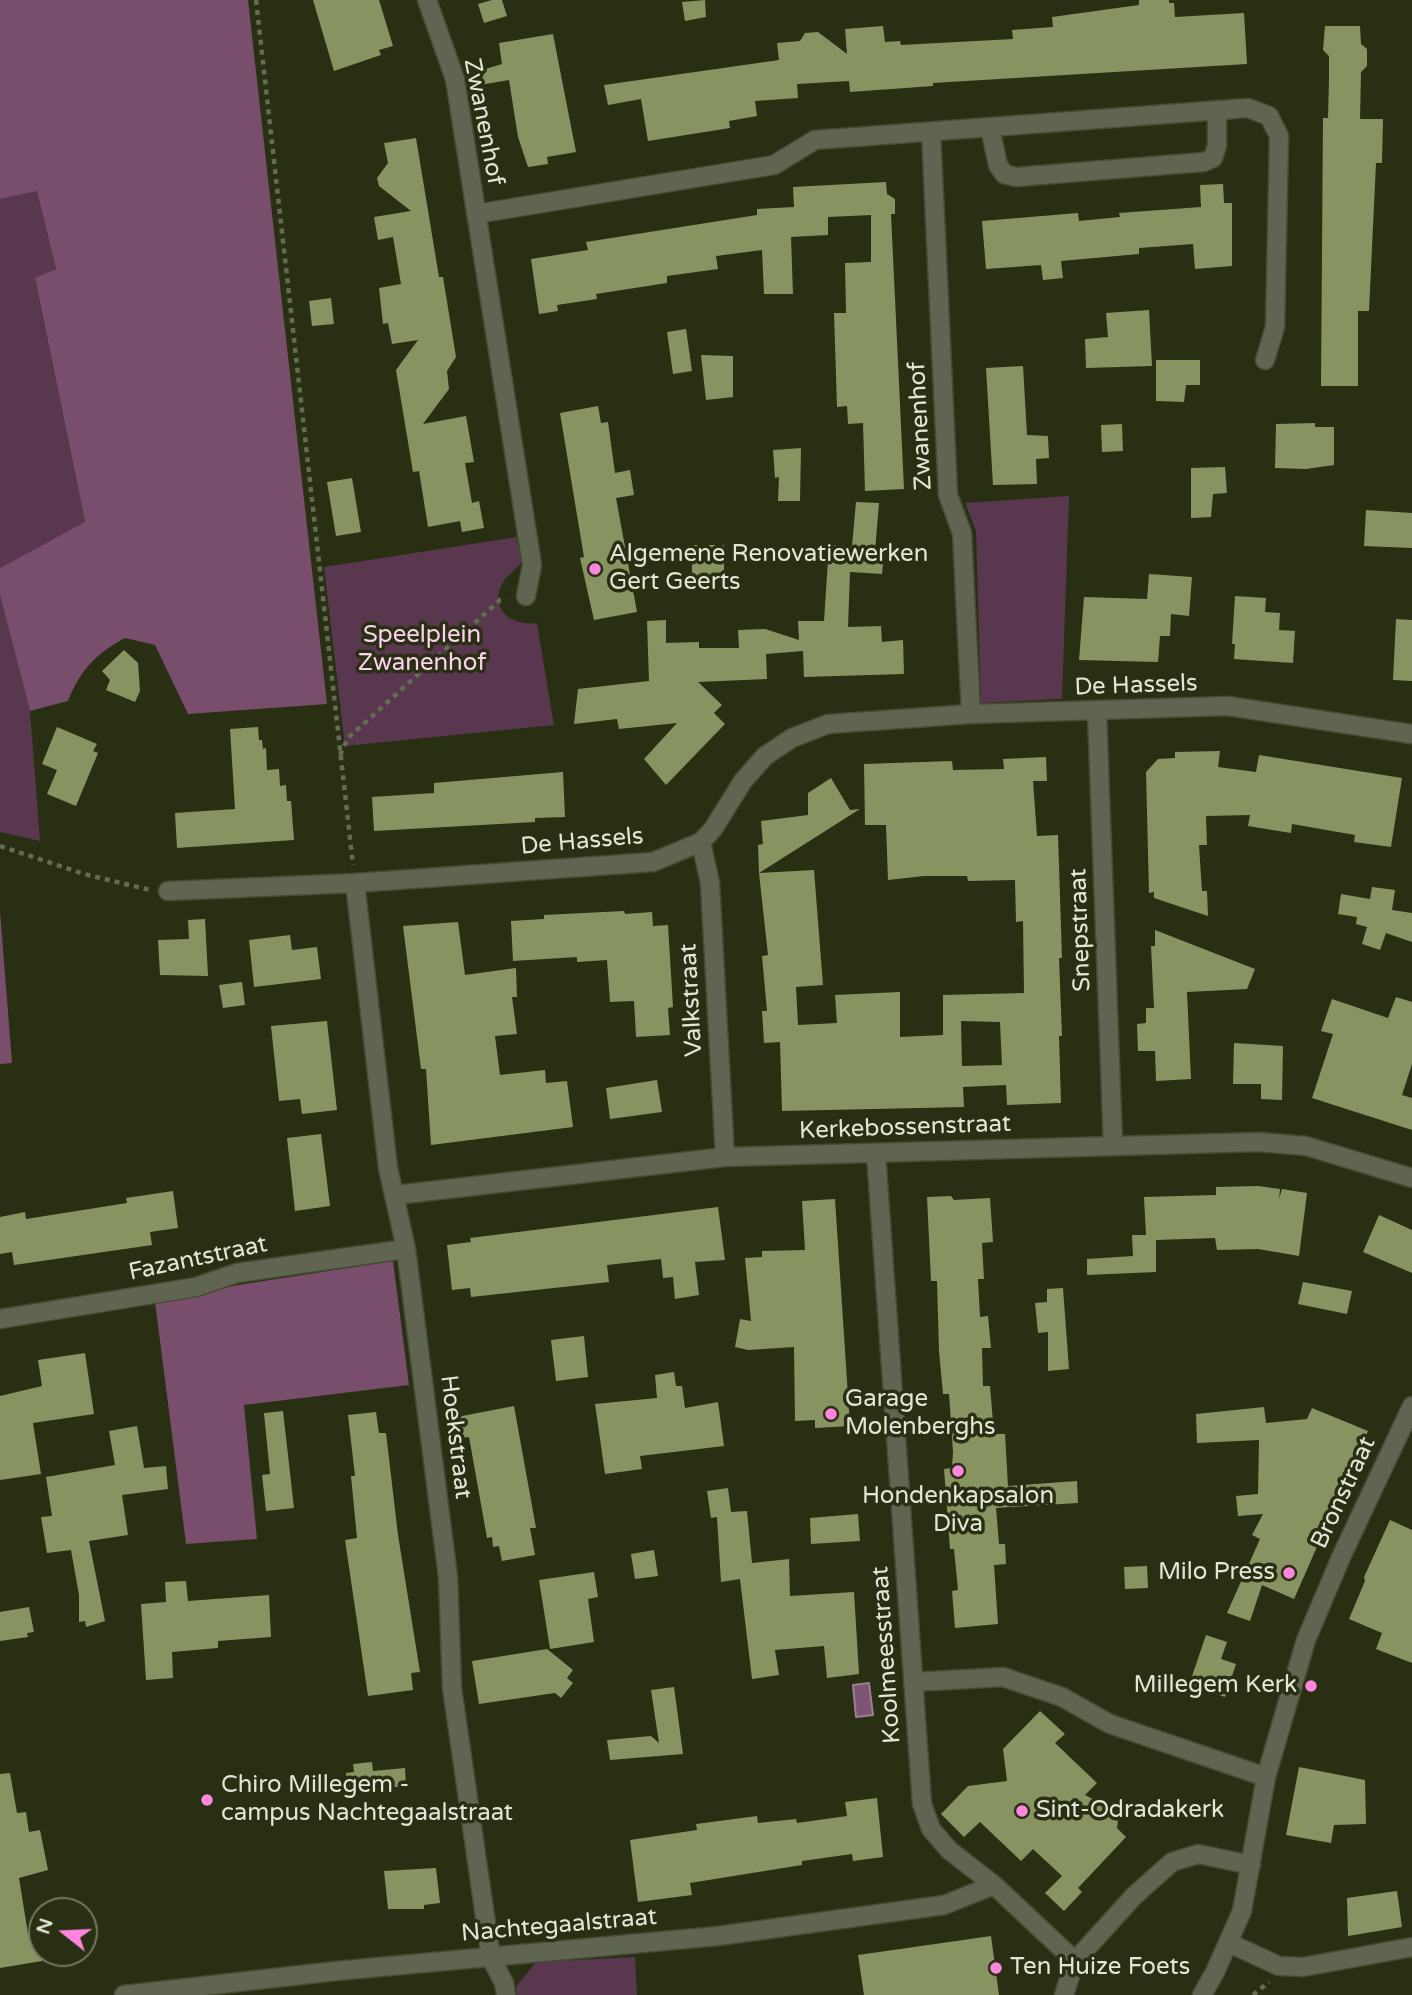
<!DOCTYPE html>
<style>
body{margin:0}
#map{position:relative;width:1412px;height:1995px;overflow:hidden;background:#292f13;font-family:"Varela Round",sans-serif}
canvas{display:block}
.north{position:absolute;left:28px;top:1897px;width:70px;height:70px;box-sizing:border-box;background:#292f13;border:2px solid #737861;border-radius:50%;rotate:288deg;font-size:19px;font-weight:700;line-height:28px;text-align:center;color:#e1e6d5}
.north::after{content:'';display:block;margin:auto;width:24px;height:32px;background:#ff85df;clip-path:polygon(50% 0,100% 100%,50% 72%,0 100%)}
</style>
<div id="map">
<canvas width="1412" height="1995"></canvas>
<div class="north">N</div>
</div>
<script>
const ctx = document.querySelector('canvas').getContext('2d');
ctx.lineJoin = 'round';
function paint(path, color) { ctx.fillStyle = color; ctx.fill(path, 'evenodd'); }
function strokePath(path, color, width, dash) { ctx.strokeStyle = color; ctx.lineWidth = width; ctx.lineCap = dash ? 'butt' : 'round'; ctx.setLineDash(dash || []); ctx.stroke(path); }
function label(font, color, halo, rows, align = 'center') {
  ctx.font = font + ' "Varela Round",sans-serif'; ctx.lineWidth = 7; ctx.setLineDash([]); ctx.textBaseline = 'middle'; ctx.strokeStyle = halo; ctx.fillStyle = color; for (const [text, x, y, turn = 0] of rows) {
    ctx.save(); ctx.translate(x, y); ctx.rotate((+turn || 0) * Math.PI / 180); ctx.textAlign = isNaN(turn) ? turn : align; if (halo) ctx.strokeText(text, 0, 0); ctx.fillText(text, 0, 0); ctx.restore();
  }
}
const green = new Path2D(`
 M37,190L56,269L35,279L85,523L0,568V199Z
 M1069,496L1062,699L981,703L976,531L965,503Z
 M517,537L521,562C516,571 506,575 502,584C489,611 513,626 537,623L554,725L345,746L324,567Z
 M0,595L30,711L40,841L0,832Z
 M635,1957L637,1995H517L516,1987L536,1962Z`);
const forest = new Path2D(`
 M0,0H248L327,704L188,714L155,645L125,638C97,653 80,670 68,701L30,711L0,595V568L85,522L35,278L56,269L37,191L0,199Z
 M0,911L12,1063L0,1064Z
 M393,1261L409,1385L244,1405L257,1539L186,1544L155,1302L238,1285Z`);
const water = new Path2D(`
 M869,1683L873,1715L856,1717L853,1685Z`);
const building = new Path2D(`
 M313,0H379L393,46L379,50L381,55L334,71Z
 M492,0H502L507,16L484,23L478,4Z
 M705,0L706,17L685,21L682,2Z
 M1139,0H1169V3H1174L1175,17L1244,13L1247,64L933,83V86L850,92L849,81L797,84L798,98L755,101L757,116L729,121L730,128L648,141L641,99L608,105L604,85L779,60L777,43L800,41L805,33L818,32L847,54L845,29L883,26L885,42L900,41L901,45L1013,39L1012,30L1053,27L1052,17L1139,5Z
 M1325,26H1360L1361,44L1367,49V66L1361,72L1360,119H1383L1382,163H1376L1369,311H1358V386H1321L1323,118H1328L1329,79V56L1323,50Z
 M553,34L576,152L547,157L548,164L528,167L518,137L509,80L468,87L466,75L502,64L499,43Z
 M416,138L439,277H443L456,357L447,371L449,389L423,424L466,416L474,462L465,463L472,503L479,501L484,528L462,532L460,521L428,527L419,471L413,472L396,370L418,340L392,344L388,323L383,324L379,288L401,284L393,237L378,240L374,217L411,211L379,186L377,178L388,163L384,143Z
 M886,182L887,194L895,199V214H891L904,489L865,491L863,423L848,424L847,406L837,407L834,313H846L845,263L871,262V215L828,217V235L791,237L793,294H764L762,250L716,256L718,269L667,276V283L596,294L597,299L557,305L558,311L539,314L531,259L588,250L586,242L757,215V209L794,207L793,187Z
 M1223,184L1224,203H1232V266L1195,269L1193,244L1139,248V254L1061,261L1063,278L1043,280L1041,265L986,269L982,221L1078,213L1079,221L1120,217L1119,213L1201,207L1200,185Z
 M331,298L334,324L312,326L309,301Z
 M1149,310L1152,366L1086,368L1085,339L1108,337L1106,313Z
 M686,329L692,371L673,374L667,332Z
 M701,355L733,356V397L706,400Z
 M1156,360H1200V385H1186L1184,402L1156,401Z
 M1023,366L1027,435L1048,436L1049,458L1036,459L1037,484L993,485L986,368Z
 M598,406L601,423L608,422L615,473L630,470L634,495L616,498L637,612L594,620L580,558L584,557L560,413Z
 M1315,423V427H1334V465L1306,469L1275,468L1276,424Z
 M1122,424L1123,451L1102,452L1101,425Z
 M801,448L800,501H778L779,477L775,478L773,450Z
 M1225,467L1227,493L1213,494L1211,517L1191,518V468Z
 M352,478L361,532L336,536L327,482Z
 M856,502L879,503L875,551L884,552L882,574L850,572L848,627L881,626L882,642L903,640L904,674L804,677L803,651L766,654L767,679L698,682L722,705L714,713L725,724L666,785L644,759L677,723L619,729L617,719L574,724L578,689L649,681L647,621L666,620V643L699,642V648H739L738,630L765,629L799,640L798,621H824L829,545L852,546Z
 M1366,510L1412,513V548L1364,546Z
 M692,545H724V580H692Z
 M1149,574L1192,577L1189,616L1171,614L1170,636H1160L1158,662L1079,660L1084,597L1147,599Z
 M1235,596L1266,598L1265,612L1280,613L1279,630L1295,631L1293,663L1234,659L1235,644H1232Z
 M1396,619L1412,620V681L1393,680Z
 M124,650L138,663L140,691L135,702L106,690L110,680L102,671Z
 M57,727L97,744L93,751L98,753L76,806L47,794L57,770L42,764Z
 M258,727L259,740H262L263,749L266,748L267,770L279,769L280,786L286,785L287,801H291L294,840L177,848L175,813L235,809L230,729Z
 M1220,751L1218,767L1256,772L1259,755L1402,778L1391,847L1354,842L1355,835L1292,824L1291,833L1248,826L1250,815L1206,816L1207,845H1199L1202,891H1207L1208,916L1154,898V892L1149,893L1146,772L1158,759L1175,758V752Z
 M1046,757L1047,781H1033L1037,836L1058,835L1062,958H1059L1062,1036H1059L1061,1103L1007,1105L1006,1085L963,1087L964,1107L782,1111L780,1042L764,1043L762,1011H767L762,956L768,955L759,873L814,870L823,985L796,987L798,1025L837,1023L835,995L900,992V1037L943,1035V995L1024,993L1023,921L1016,922L1015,880L968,881L967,876H924L888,880L886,825H865L864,764L952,761L953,770L1004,769L1003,759ZM961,1021L1000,1022L1002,1065L962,1066Z
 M563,772L565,817L535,818V822L374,831L372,797L434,793V783Z
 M831,778L850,810L860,809L759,873L758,845L763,844L761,821L808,815V793Z
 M1372,887L1395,890L1392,910L1412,913V942L1386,933L1380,950L1362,944L1367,927L1356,924L1357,917L1338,914L1341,894L1370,899Z
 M624,911L625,914L652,912L653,926L668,925L673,1007L668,1008L670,1035L636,1037L634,1001L610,1002L607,960L577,962V957L513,961L511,921L544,919V915Z
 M205,919L208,976L160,975L158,940L189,939L188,920Z
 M458,922L465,975L516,968L517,997H512L517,1034L495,1036L500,1075L545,1070L546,1083L567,1081L573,1127L431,1145L426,1069H421L403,926Z
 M1155,930L1255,969L1247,989L1187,992L1191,1079L1156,1081L1155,1051H1138L1137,1024L1146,1023V1008H1154L1151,946H1155Z
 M290,935L292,950L317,947L321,979L254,987L249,940Z
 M242,982L245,1005L223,1008L219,985Z
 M1396,997L1412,1002V1064L1402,1095L1412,1098V1130L1312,1098L1333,1034L1321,1031L1332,999L1388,1018Z
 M327,1021L337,1110L302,1114L300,1099L279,1101L271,1026Z
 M1234,1043L1283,1046L1282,1100L1261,1099V1084H1233Z
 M657,1080L662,1112L610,1119L606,1088Z
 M321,1134L330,1206L295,1211L287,1138Z
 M1258,1186L1280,1189L1279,1199L1282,1189L1307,1193L1299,1256L1258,1249L1217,1250L1215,1238L1156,1240V1272L1087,1275V1259L1133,1256L1132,1235H1146L1144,1197L1216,1195V1187Z
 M173,1191L178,1228L150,1232L152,1245L14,1265L12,1252L0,1254V1217L25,1212L26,1219L127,1203L126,1198Z
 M951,1196L954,1200L990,1198L993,1242L982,1243L984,1279H978L980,1317L988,1316L991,1348H982L983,1386H990L994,1434H1005L1008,1486L1077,1481L1078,1503L996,1508L999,1544H1005L1006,1564L994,1565L998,1624L955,1628L952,1591L958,1590L954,1549H950L944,1469L952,1468L953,1452L949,1394H943L939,1351L937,1281H931L927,1197Z
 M835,1199L850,1426L815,1428V1420L795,1421L794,1347L748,1350L735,1347L740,1319L751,1321L745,1258L762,1257V1251L805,1250L802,1201Z
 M718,1207L725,1260L695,1262L699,1295L675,1299L673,1277L663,1278L661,1259L607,1265L609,1282L471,1297L470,1288L452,1290L447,1245L471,1242L470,1238Z
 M1379,1215L1412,1230V1273L1363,1252Z
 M1303,1282L1352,1291L1347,1314L1298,1304Z
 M1063,1288L1069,1369L1048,1371V1332L1038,1333L1035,1303L1047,1302V1289Z
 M584,1336L588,1377L556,1381L551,1340Z
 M85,1353L94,1414L33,1423L41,1474L0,1480V1396L42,1386L38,1360Z
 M674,1372L676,1386H682L685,1408L718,1402L724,1446L640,1456L642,1469L605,1474L595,1404L657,1398L655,1375Z
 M514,1406L536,1528H530L535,1555L502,1561L499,1546L493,1547L492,1537L487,1538L469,1437L460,1438L457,1417Z
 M1264,1407L1266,1423L1307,1419L1312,1408L1368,1431L1294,1599L1262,1585L1250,1621L1227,1613L1260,1539L1252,1535L1263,1514L1238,1516L1236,1496L1258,1494L1259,1440L1197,1443L1196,1414Z
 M283,1411L294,1508L266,1511L262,1475L270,1474L264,1413Z
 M376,1412L379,1433H386L398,1535L420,1672L411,1673L413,1690L368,1696L345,1540L357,1538L351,1476H355L348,1415Z
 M137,1426L144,1468L166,1466L168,1489L122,1495L128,1535L89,1541L105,1621L86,1627L85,1621L79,1622V1595L71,1550L47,1553L41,1517L52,1516L46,1477L115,1465L109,1431Z
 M728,1488L731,1512L747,1511L752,1563L789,1559L790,1596L854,1592L859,1674L827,1678L824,1646L775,1650L779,1675L752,1679L740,1579L721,1582L717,1517L711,1518L707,1491Z
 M858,1514L860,1541L811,1544L810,1518Z
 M1390,1520L1412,1530V1663L1376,1649L1382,1633L1349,1619L1365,1581L1364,1577Z
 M654,1550L658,1576L635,1579L631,1554Z
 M1147,1566L1148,1588L1125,1589L1124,1567Z
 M594,1572L598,1597L588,1599L594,1642L550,1649L539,1580Z
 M186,1581L188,1601L269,1595L271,1637L218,1641V1648L172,1652L173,1678L146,1680L141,1604L166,1602L165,1582Z
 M29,1607L34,1632L27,1633L28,1637L0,1641V1612Z
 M1206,1635L1227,1642L1221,1659L1236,1664L1225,1697L1189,1685Z
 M547,1649L573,1670L567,1678L573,1683L561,1698L555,1693L479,1704L472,1661Z
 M674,1687L683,1754L610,1760L607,1740L651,1736L659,1743L651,1690Z
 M1040,1711L1065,1734L1055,1743L1097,1783L1085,1795L1119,1813L1117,1828L1126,1837L1078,1888L1082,1892L1064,1911L1045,1893L1062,1876L1033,1849L1021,1861L980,1822L964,1837L941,1814L968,1786L1007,1781L1003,1749Z
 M372,1762L373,1771L405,1768L406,1786L348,1792L346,1773L354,1772L353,1764Z
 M1299,1767L1365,1780L1366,1824L1334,1825L1331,1843L1286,1835Z
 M10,1773L17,1813L26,1812L29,1832L40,1830L48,1870L19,1878L28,1934L42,1932V1961L0,1968V1774Z
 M877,1798L883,1857L853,1861L852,1854L802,1861V1865L690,1883L692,1895L638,1902L630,1840L697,1830L696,1824L757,1816L758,1823L796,1819L797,1823L847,1816L845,1802Z
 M436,1868L440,1903L424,1905V1909H388L384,1871Z
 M1397,1891L1402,1927L1348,1936L1347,1898Z
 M991,1936L999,1995H864L858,1955Z`);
const path = new Path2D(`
 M256,0L353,865
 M340,755L348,738L500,600L506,599
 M0,846L84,874L150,890
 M1253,1995L1269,1982`);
const minor = new Path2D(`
 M427,0L455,79L532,565L526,596
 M990,128L998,165L1004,174L1016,177L1204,162L1213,158L1217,146V110
 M931,132L948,495L962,533L971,714
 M476,214L774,165L815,140L1248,108L1269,116L1279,136L1275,327L1265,360
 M1097,712L1113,1145
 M701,842L710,883L725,1157
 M355,883L388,1168L406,1249L448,1577L452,1688L491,1958L504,1983L506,1995
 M168,891L355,883L653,862L701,842L713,829L743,781L765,756L792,738L828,724L971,714L1228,706L1412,734
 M876,1154L922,1804L931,1829L949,1850L994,1885L1075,1961
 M396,1195L725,1157L1259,1142L1306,1146L1412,1178
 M0,1319L196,1287L237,1273L406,1249
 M913,1682L1003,1677L1062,1697L1110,1724L1266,1777
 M1229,1943L1279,1966L1303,1967L1412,1947
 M124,1995L336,1971L718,1936L944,1905L994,1885
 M1064,1995L1075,1961L1134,1896L1172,1862L1198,1854L1251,1865
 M1202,1995L1215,1972L1242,1911L1266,1777L1306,1640L1342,1555L1412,1406`);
const markers = [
 [595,569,7,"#ff85df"],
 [831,1414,7,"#ff85df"],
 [958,1471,7,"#ff85df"],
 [1289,1573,7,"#ff85df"],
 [1311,1686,7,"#ff85df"],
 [207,1800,7,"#ff85df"],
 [1022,1811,7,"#ff85df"],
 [996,1968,7,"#ff85df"]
];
const streetNames = [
 ["Zwanenhof",483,122,79],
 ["Zwanenhof",921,426,-93],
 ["De Hassels",1136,686,-2],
 ["De Hassels",582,842,-5],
 ["Snepstraat",1081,930,-92],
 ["Valkstraat",692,1000,-93],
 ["Kerkebossenstraat",905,1128,-2],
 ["Fazantstraat",198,1259,-12],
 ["Hoekstraat",455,1437,83],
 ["Bronstraat",1344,1493,-65],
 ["Koolmeesstraat",887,1655,-94],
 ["Nachtegaalstraat",559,1926,-5]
];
const poiNames = [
 ["Algemene Renovatiewerken",609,555],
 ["Gert Geerts",609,583],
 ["Garage",845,1400],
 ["Molenberghs",845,1428],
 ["Hondenkapsalon",958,1497,"center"],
 ["Diva",958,1525,"center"],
 ["Milo Press",1275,1573,"right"],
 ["Millegem Kerk",1297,1686,"right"],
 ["Chiro Millegem -",221,1786],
 ["campus Nachtegaalstraat",221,1814],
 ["Sint-Odradakerk",1036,1811],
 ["Ten Huize Foets",1010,1968]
];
const parkNames = [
 ["Speelplein",422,636],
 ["Zwanenhof",422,664]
];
paint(green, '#59374f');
paint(forest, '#784e6c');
paint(water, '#7f5472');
strokePath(water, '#9c8090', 2);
paint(building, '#879462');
strokePath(minor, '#464c32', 21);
strokePath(path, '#666c53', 4.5, [5, 5]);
strokePath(minor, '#5f6550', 18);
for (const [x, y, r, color] of markers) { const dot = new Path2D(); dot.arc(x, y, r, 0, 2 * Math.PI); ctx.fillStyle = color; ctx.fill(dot); strokePath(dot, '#292f13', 2.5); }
label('24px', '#e1e6d5', '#292f13', streetNames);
label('24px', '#e1e6d5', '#292f13', poiNames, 'left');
label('24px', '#fcd1ee', '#292f13', parkNames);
</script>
